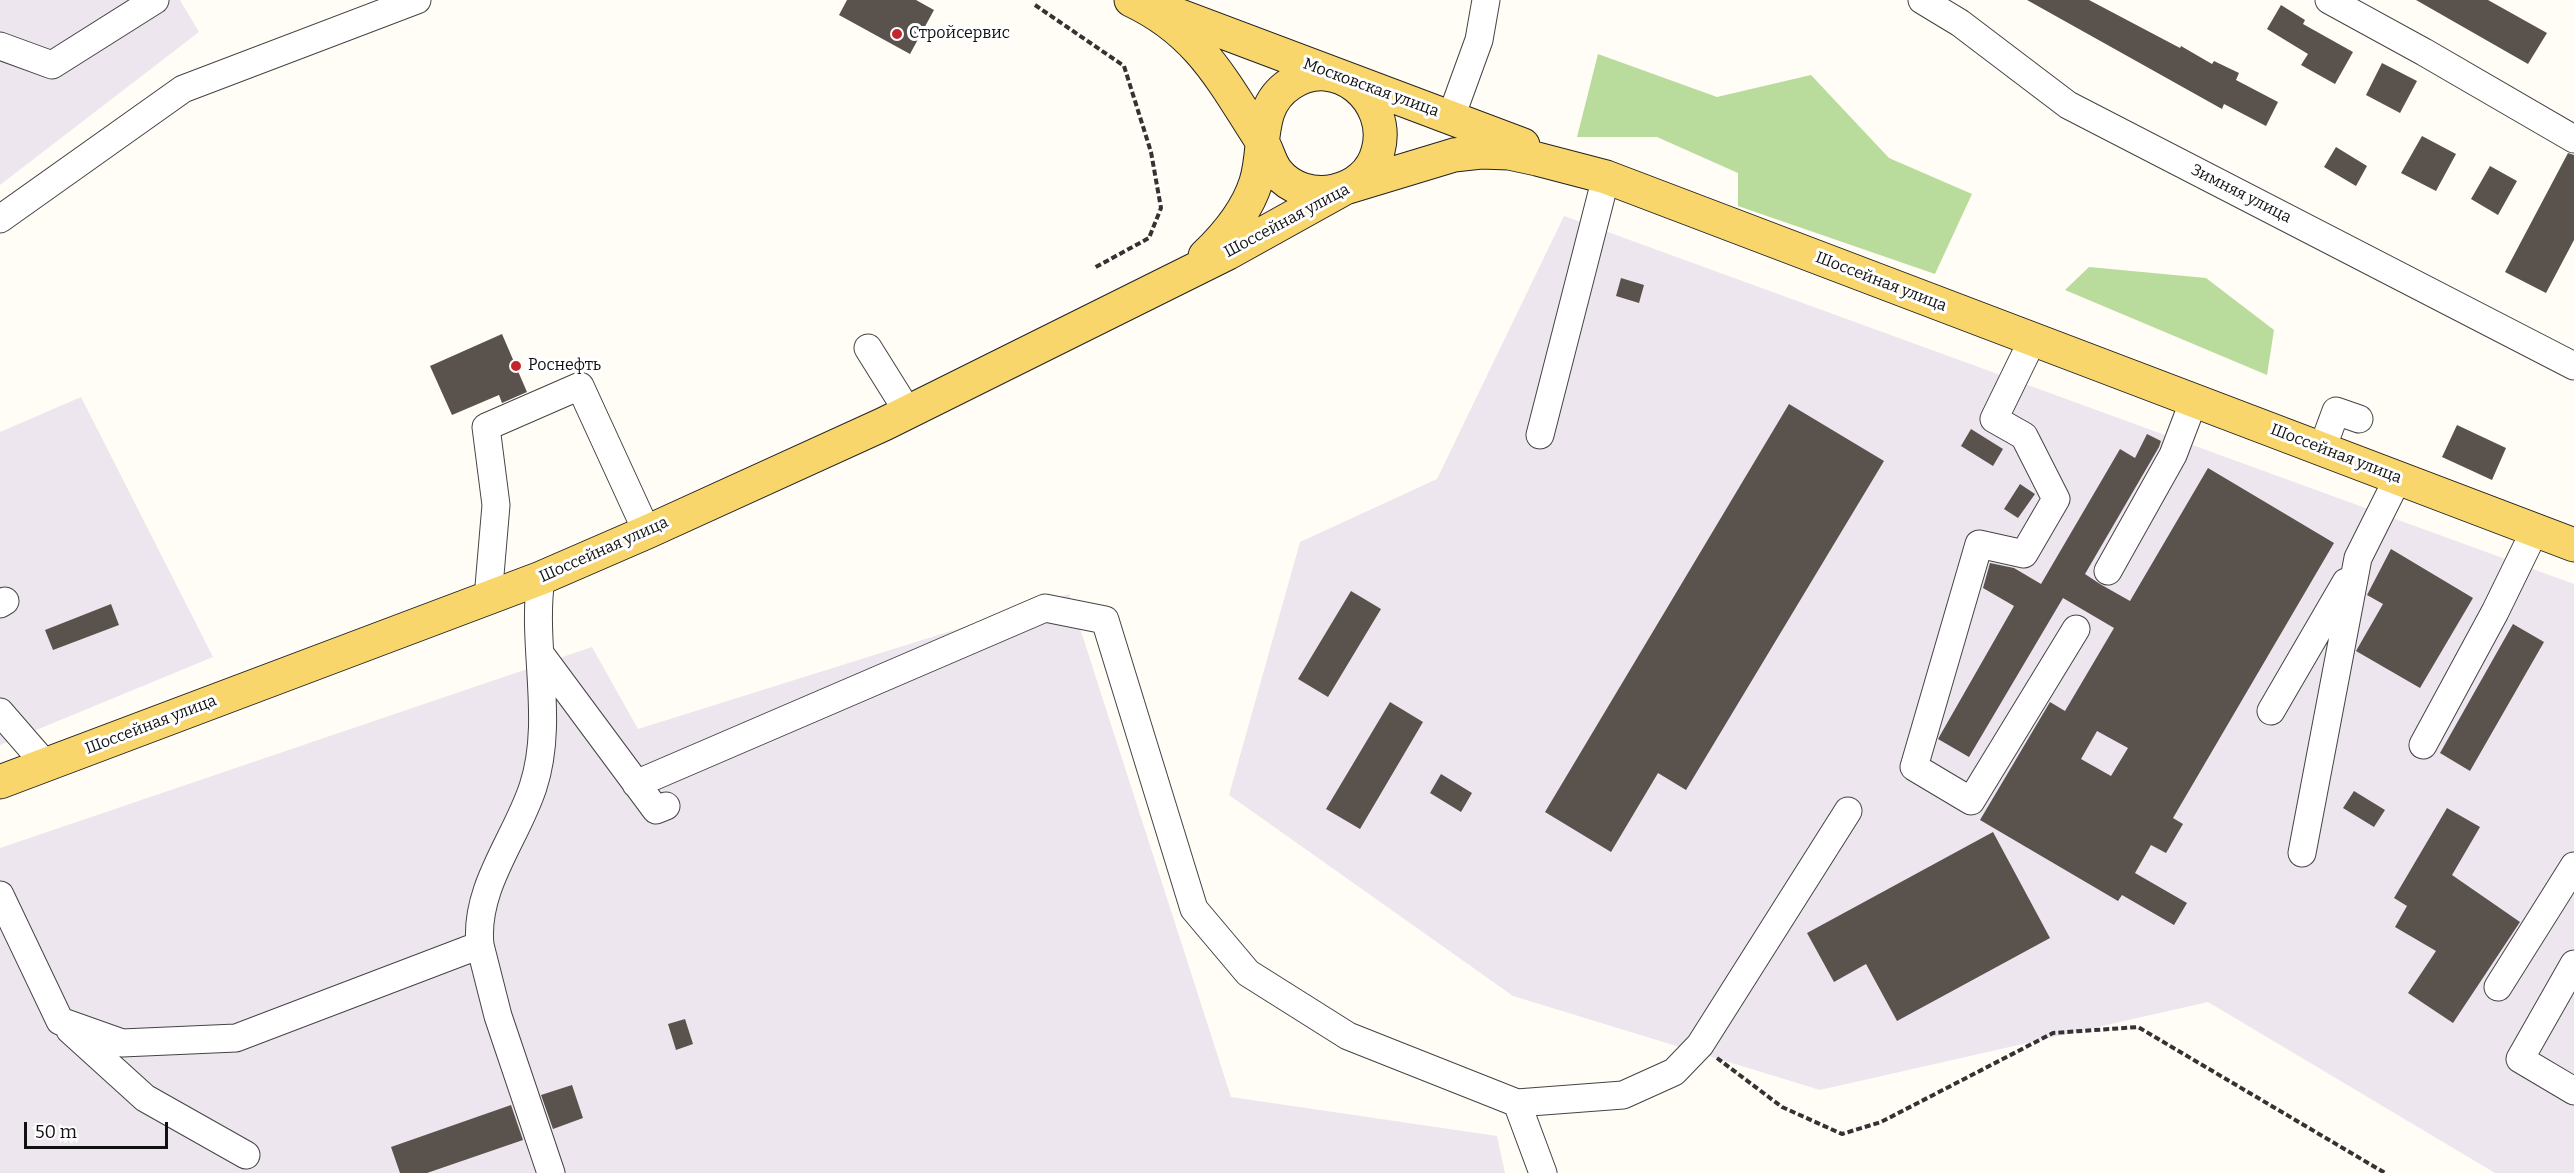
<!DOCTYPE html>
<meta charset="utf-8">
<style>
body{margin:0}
#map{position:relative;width:2574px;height:1173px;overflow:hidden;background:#fffdf5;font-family:Bitter,serif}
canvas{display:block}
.scale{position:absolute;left:24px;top:1122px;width:144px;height:27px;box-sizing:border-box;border:3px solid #111;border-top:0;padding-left:8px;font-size:18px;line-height:21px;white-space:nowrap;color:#111;-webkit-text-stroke:4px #fff;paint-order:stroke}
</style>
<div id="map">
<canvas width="2574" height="1173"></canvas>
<div class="scale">50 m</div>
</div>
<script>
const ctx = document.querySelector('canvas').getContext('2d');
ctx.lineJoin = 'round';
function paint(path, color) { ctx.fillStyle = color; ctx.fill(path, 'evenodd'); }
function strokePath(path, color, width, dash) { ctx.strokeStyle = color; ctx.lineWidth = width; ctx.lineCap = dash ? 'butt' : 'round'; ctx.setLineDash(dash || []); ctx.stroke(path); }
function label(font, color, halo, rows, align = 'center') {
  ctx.font = font + ' Bitter,serif'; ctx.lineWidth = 6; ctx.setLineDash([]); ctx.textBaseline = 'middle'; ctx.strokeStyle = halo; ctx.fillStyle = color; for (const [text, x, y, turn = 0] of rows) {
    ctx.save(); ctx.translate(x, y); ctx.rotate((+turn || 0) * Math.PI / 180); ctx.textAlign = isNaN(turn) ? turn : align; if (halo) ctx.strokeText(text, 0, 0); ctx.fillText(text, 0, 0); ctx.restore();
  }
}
const industrial = new Path2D(`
 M0,0H180L199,32L0,185Z
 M1564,216L2574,584V1173H2495L2208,1002L1820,1090L1513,996L1229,795L1300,542L1437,479Z
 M81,397L213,657L0,745V432Z
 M1069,594L1231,1097L1497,1136L1505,1173H0V848L592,647L638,729Z`);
const forest = new Path2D(`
 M1598,54L1717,97L1811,75L1889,158L1972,194L1935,274L1738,206V173L1657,137H1577Z
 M2089,267L2206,278L2274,330L2267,375L2065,290Z`);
const building = new Path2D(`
 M847,0H916L934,10L910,54L839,15Z
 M2027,0H2089L2180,48L2181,46L2212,64L2214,61L2239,73L2236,80L2278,102L2266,126L2224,104L2222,109Z
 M2416,0H2488L2547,33L2528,64Z
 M2281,5L2305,20L2303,24L2353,52L2335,84L2301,65L2308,54L2267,29Z
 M2382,63L2417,81L2400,113L2366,95Z
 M2422,136L2456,154L2436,191L2401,173Z
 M2336,147L2367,166L2356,186L2324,167Z
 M2568,153L2574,155V240L2546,293L2505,272Z
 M2490,166L2517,181L2498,215L2471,199Z
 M1621,278L1644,285L1639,303L1616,296Z
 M502,334L527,392L502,403L499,395L452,415L430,366Z
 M1789,404L1884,461L1686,790L1658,773L1611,852L1545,812Z
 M2457,425L2506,448L2492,480L2442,457Z
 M1971,429L2003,449L1993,466L1961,446Z
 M2147,434L2161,441L2159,447L2085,574L2100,584L2130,601L2208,468L2334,543L2173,818L2183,824L2166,853L2151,845L2135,873L2187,903L2174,925L2122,895L2118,901L1980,820L2050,702L2065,711L2114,628L2063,598L1969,757L1938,739L2014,606L1983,588L1990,563L2014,568L2041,584L2120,449L2135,458ZM2097,731L2128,748L2111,776L2081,759Z
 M2020,484L2035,494L2018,518L2004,509Z
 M2391,549L2473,598L2420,688L2356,651L2383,604L2367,595Z
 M1351,591L1381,609L1328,697L1298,679Z
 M111,604L119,625L53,650L45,630Z
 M2513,624L2544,642L2470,771L2440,753Z
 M1390,702L1423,722L1360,829L1326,809Z
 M1441,774L1472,793L1461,812L1430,793Z
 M2354,791L2385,810L2374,827L2343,808Z
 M2447,808L2480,827L2452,875L2520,922L2453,1023L2408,993L2436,951L2395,927L2407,906L2394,898Z
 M1993,832L2050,938L1897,1021L1866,964L1834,982L1807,933Z
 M685,1019L693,1044L676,1050L668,1024Z
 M572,1085L583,1118L553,1129L541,1095Z
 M511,1105L523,1140L427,1173H400L391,1147Z`);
const path = new Path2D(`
 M1035,5L1124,66L1151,152L1161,208L1149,238L1094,268
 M1717,1058L1782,1107L1842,1134L1881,1122L2053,1033L2138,1027L2385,1173`);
const minor = new Path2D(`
 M1922,0L1960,23L2068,105L2574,366
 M2329,0L2424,52L2574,139
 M0,46L52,65L155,0
 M1451,117L1479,40L1486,0
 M0,219L183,89L417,0
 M2033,339L1994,419L2024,436L2056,499L2024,554L1979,544L1914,767L1971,801L2076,629
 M868,348L908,412
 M1540,435L1606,177
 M2322,449L2336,411L2359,419
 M2108,571L2173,455L2194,400
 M488,598L496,505L486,427L580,386L647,532
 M0,604L5,601
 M541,655L656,810L666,806
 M2271,711L2346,582
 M0,712L46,765
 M2423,745L2495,612L2535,530
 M636,784L1045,608L1105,620L1194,909L1248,973L1348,1036L1517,1103L1543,1173
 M2302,853L2358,558L2398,478
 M0,895L60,1021L122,1043L236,1038L480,945C474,888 516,839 533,787C555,720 531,646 541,578
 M480,945L498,1016L551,1173
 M2574,964L2520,1059L2574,1091
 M2498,987L2574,866
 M70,1030L145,1098L246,1155
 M1517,1103L1623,1095L1674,1072L1700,1045L1848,811`);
const major = new Path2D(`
 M1131,0C1199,32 1222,80 1261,140C1268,150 1269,162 1277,172C1305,207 1367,195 1378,151C1392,101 1336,52 1290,84C1255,107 1267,147 1256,182C1247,211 1227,235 1205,256
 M1167,11L1523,145
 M0,782L541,578L647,532L884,424L1228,253L1345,188L1454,155L1481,152L1509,153L1537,159L1606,177L2574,545`);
const markers = [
 [897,34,6,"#c4262e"],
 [516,366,6,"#c4262e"]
];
const poiNames = [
 ["Стройсервис",909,34],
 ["Роснефть",528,366]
];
const streetNames = [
 ["Московская улица",1371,88,20],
 ["Зимняя улица",2241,194,27],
 ["Шоссейная улица",1287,221,-28],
 ["Шоссейная улица",1881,282,21],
 ["Шоссейная улица",2336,454,21],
 ["Шоссейная улица",604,550,-24],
 ["Шоссейная улица",151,725,-21]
];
paint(industrial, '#eee6ef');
paint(forest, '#b9dc9c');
paint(building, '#5a524d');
strokePath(minor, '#444', 29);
strokePath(major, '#222', 35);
strokePath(path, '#333', 4, [6, 3]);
strokePath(minor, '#fff', 27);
strokePath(major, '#f9d66b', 33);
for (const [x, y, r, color] of markers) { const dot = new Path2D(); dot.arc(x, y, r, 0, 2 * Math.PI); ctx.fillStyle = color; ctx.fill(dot); strokePath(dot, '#fff', 2); }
label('16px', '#111', '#fff', poiNames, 'left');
label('16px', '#111', '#fff', streetNames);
</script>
